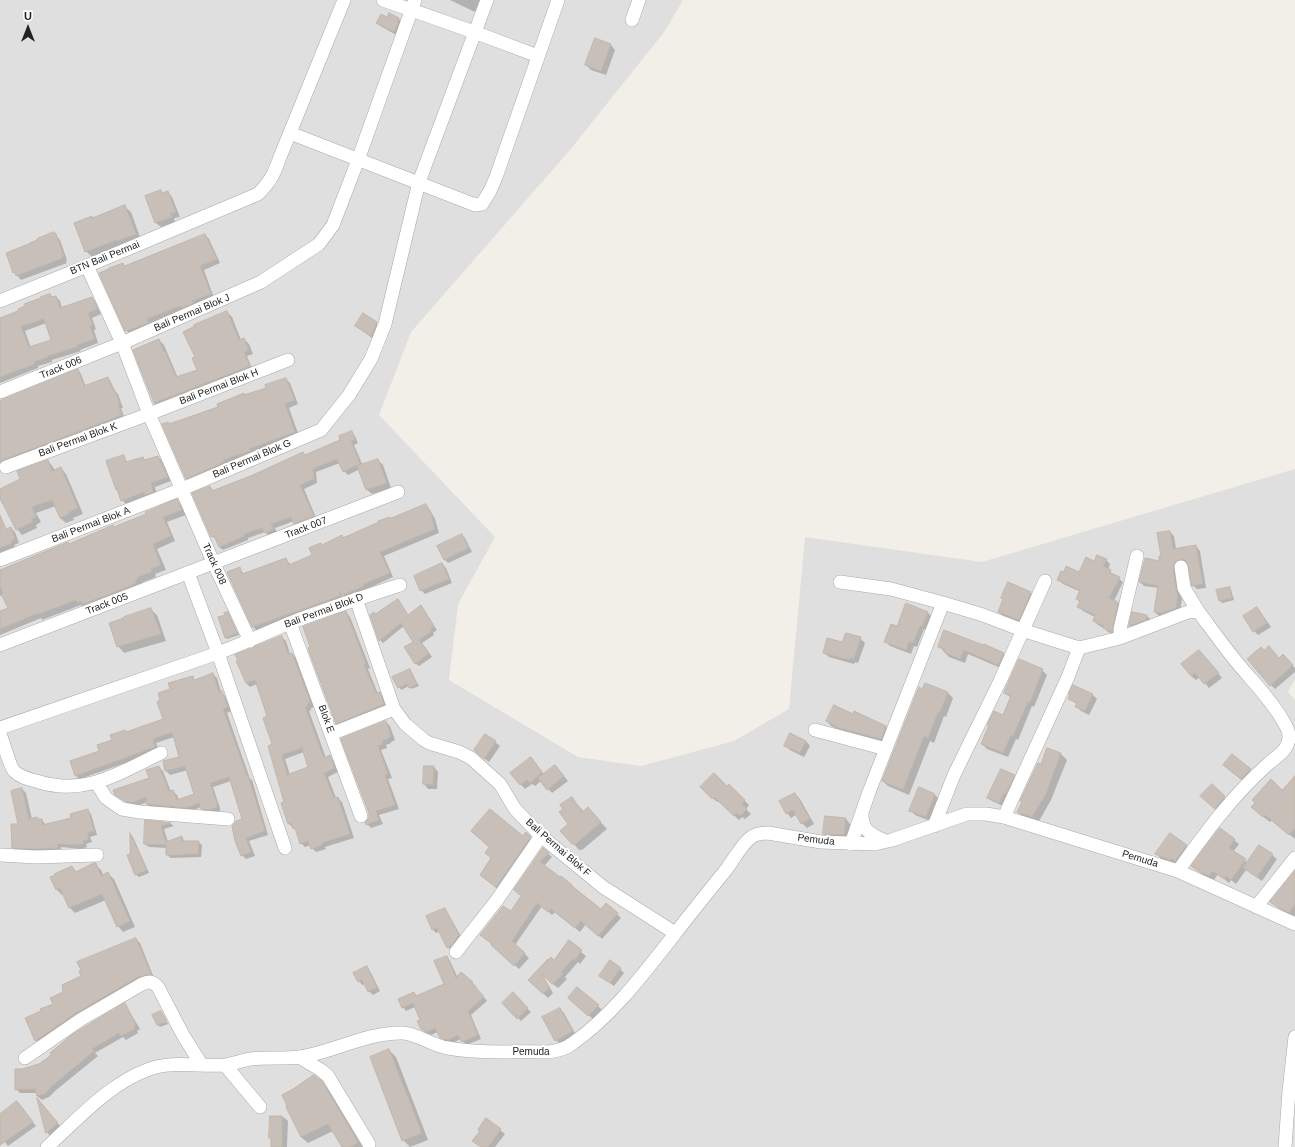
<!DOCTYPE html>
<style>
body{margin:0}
#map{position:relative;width:1295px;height:1147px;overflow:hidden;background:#f2efe9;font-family:Arial,sans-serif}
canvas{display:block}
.north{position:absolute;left:8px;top:8px;width:40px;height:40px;-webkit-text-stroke:3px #fff;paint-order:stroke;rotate:0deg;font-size:11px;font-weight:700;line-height:16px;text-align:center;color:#222}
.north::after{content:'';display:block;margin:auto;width:14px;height:18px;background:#222;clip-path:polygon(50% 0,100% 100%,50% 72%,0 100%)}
</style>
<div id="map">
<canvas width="1295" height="1147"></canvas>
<div class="north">U</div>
</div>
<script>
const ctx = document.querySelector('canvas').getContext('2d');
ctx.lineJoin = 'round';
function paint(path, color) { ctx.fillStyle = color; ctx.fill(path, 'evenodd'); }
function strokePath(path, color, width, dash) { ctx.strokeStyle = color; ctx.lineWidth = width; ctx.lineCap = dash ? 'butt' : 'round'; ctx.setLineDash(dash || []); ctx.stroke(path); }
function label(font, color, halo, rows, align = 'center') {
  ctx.font = font + ' Arial,sans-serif'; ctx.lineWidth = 4; ctx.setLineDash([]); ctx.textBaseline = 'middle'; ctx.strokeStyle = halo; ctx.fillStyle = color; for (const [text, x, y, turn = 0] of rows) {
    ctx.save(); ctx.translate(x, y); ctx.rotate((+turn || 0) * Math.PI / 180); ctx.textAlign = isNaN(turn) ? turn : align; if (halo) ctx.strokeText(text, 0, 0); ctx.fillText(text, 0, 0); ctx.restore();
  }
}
const residential = new Path2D(`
 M0,0H683L665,31L570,150L411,332L379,415L495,537L458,604L449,680L578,757L641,766L734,741L789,709L805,537L982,562L1295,469V679L1288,692L1295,700V1147H0Z`);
const shadow = new Path2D(`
 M450,0H481L475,12Z
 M390,14L399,19L403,23L398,36L382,27L377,22L387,18Z
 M596,40L611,45L615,50L606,75L591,70L586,65Z
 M161,191L163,194L168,192L172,197L180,217L174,218L175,222L161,227L156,223L146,197Z
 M125,207L131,212L141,240L92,257L86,251L93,219Z
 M54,233L60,240L67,260L66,261L67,263L21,280L14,272L32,244Z
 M205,235L209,239L220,263L204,270L214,298L151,323L152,327L130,334L126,330L123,264L126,267Z
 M50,295L53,298L56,297L60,301L62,309L92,298L96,303L101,314L92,318L96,329L94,330L98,343L80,350L81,351L52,360V362L38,366V368L0,383V318L20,312ZM46,323L52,341L31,348L25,331Z
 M227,312L232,317L241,340L244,339L249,344L253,354L247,356L253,371L159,407L154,403L134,350L159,340L164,345L178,378L199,371Z
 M376,323L381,328L375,340L361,330L356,325Z
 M78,370L81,374L86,387L108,378L111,382L115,391L118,394L123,408H121L125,419L3,465L0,462V402Z
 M286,379L290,383L298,404L289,408L299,436L191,482L187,478L168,423L170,425L220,407L267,388Z
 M351,432L355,436L358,443L354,445L363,466L378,460L383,465L391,488L372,494L367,490L360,469L348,475L344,471L340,463L316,472L317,483L304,489L317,520L298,527L294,521L275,528L277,533L269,536L265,532L248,538V540L223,550L219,547L217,540L212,536L210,487L214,491L306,456L342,441Z
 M123,456L128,463L142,458L145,461L158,457L162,461L171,481L155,487L157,496L126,504L122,500L119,492L117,489Z
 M48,461L53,467L55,471L61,468L66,474L83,514L73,518L74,520L66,523L60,518L56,506L36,513L41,522L36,525L37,528L22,535L17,529L6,507L2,503L0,499V490L21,480Z
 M177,501L182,506L186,515L167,522L175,541L157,549L166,570L155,574L156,577L143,582L140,588L83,607L81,605L42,620L41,618L0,635V612L9,608L3,595L0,596V570L115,528Z
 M426,505L430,510L435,519L439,533L384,556L393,577L367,589L368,590L347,599L341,593L344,600L257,631L253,627L228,572L239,568L244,574L286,559L291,565L313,555L322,546L341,536L344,538Z
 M11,528L15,532L19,543L14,545L15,547L0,553V532Z
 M1170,532L1174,536L1176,549L1196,546L1200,551L1206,588L1197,589L1193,585L1189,563H1184L1177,573L1180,594L1182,599L1180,612L1166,617L1159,616L1155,612L1159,588L1144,586L1140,582L1160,563Z
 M462,535L465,538L472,552L448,563L444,559Z
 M1106,560L1110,564L1108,570L1123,582L1114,601L1118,603L1122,607L1116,635L1108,632L1104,628L1098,625L1094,621L1095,617L1083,611L1078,606L1080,602L1077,599L1081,592L1063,584L1058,579L1079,573L1094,563Z
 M442,564L446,568L452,583L425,594L421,590Z
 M1009,583L1031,593L1035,597L1023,624L1003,616L999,612Z
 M1229,588L1231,590L1234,600L1222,603L1220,601Z
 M906,604L928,613L932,617L927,630L924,629L917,647L914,646L911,654L890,646L886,642L897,628Z
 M421,607L437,630L433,633L434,635L422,643L432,657L419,666L415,663L414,642L404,626L383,643L380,640L375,615L408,616Z
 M1256,608L1261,613L1271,627L1258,635L1254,631Z
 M150,609L157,615L166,641L124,653L118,646Z
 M346,612L350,617L370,668L368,669L378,694L379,693L384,697L388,709L341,727L336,723Z
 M1133,613L1146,615L1151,620L1134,630L1130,626Z
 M229,615L239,635L227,639L225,637Z
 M282,637L286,641L290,654H292L296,658L314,707L311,708V710L309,711L326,758L330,757L334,761L338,772L328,777L336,798H338L342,802L354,838L325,847L326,849L316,852L312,848L311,845L305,847L301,843L297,831L289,824L282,803L285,802L269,717L257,684L250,687L246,683L237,662ZM304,752L310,767L290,775L285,759Z
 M860,638L865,643L858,663L855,662L854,664L829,657L824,653L843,644Z
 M939,646L1003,654L1008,658L1003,669L968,654L965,663L949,657Z
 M1264,652L1279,659L1283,655L1295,668V672L1275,689L1271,685Z
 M1204,656L1222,678L1209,688L1200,677L1196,680L1191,676Z
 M410,670L419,686L411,689L409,686L401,690L394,677Z
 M1042,670L1047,675L1034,707L1032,706L1018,740L1016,739L1008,757L987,749L982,744L1004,716L1011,698L1005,693Z
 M213,674L217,678L221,692L225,696L231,711L227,713L250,779L252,780L268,835L249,841L255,856L246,859L242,855L244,820L231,781L213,787L220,808V811L214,813L206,812L201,807L190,811L151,808L147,804V802L137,806L130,805L116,794L150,778L159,767L163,771L171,792L173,791L177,795L179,800L195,794L188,770L170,775L166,771L164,762L180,758L174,737L156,743L159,751L80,779L76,776L113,740L127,733L165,719L171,690L192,678L195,680Z
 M923,690L948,693L953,698L946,717L944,716L934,743L930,741L909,795L888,786L883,781Z
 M1092,694L1097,699L1089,715L1081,711L1077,707L1078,705L1070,699Z
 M853,716L886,727L890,732L886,743L845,732L831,726L827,721Z
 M386,722L390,726L395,740L391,742V743L386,745L387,748L381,750L392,778L388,779L399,809L379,815L383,824L371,828L367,824L370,818V813L342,739Z
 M806,741L810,746L804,757L790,750L785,745Z
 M495,742L500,746L489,762L479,755Z
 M1047,749L1061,754L1067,760L1051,800L1038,823L1024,818L1018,812L1041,765Z
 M535,763L544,774L559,770L568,781L552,793L541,781L535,786L532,784L525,789L511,773Z
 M434,767L438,772L437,789H428L424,784Z
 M1228,769L1250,770L1254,774L1246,783Z
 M1014,775L1018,779L1003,806L992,801L988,798Z
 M1295,777V839L1272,820L1270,822L1258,813L1282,791Z
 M729,785L749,805L746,809L751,814L745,819L742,817L739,820L719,801L717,802L701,787H727Z
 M1212,786L1229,802L1220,813L1206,800Z
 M22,789L26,793L32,819L37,818L39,820H42L45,824V825L72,819L87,810L91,814L97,835L90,837L92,842L86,844L87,847L81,849L61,847V852L16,851L13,847L20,825Z
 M795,794L800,799L814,824L807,828L802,823L797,814L791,818L787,813Z
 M934,794L939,799L930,821L915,815L911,810Z
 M572,798L584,812L594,815L607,829L582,850H579L573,843L570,824L564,809Z
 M846,819L850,824L849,839L829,838L824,834Z
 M146,822L171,824L174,826L164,829L168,842L182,837L185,842H198L202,845L201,857L171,858L167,855V848L149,847L145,844Z
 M1220,829L1239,844L1233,852L1248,863L1272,855L1277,859L1262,881L1246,870L1236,884L1231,880L1229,883L1218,874L1214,880L1204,876L1192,866Z
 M526,833L534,842L500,891L485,879Z
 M131,835L133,837L149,873L139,877L135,874L131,855Z
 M1186,846L1191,850L1180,865L1176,862L1174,864L1161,859L1157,854Z
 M543,849L552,857L544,866L601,911L617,914L621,918L602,939L586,924L580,932L555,912L552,915L542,906L515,945L529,958L519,969L497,949L511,913L522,896Z
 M95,864L101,870L104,876L108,874L114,879L135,927L123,932L118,926L106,900L75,913L70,908L64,894L62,895L56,889L72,867L77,872Z
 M1295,872V918L1286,914L1272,902Z
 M444,909L447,912L462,938L451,950L448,947L440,931L436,933L433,930Z
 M136,939L140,943L154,978L39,1044L36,1040L55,1004L64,993L83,976Z
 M569,942L586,956L580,964L578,962L565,977L567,979L558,988L543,976L553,993L548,998L529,980L554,961Z
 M446,957L450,961L458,978L472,983L476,986L475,987L487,1001L471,1015L481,1039L466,1045L461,1039L452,1043L445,1041L438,1032L431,1035L426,1033L422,1029L421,1021L415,1007L406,1011L403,1007L414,993L417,996L445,984Z
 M367,967L370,971L380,991L373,995L369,991L365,984L362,985L359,981Z
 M620,969L624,973L614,986L600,976Z
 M513,994L531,1012L521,1021L503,1003Z
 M574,1002L598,1006L602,1010L594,1020Z
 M124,1005L128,1009L140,1029L137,1031L138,1033L126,1040L123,1037L95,1053L98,1056L55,1091L49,1097L42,1100L37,1096V1093H20L16,1089L22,1070L39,1065Z
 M560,1009L564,1013L576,1035L560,1044L556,1040Z
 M161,1012L168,1024L160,1027L158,1025Z
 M389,1050L396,1057L428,1140L410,1147L403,1140Z
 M321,1082L328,1089L363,1147H344L333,1131L308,1143L301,1137Z
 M17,1102L36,1126L8,1146L0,1136V1115Z
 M39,1102L61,1127L50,1136L47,1132Z
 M271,1117H283L288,1121L287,1147H271Z
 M487,1120L505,1134L495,1147H481V1131Z`);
const building = new Path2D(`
 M389,13L399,18L397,22L398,23L394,32L376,23L381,14L387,17Z
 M595,38L611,44L601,71L585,65Z
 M161,190L162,193L168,191L176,212L170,214L172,217L155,223L145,196Z
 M125,205L136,234L117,241V240L85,252L74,223L92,216V218Z
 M54,232L56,234L64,256H62L63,258L16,276L15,272L13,273L6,253L31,243H30L37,240V239Z
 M205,234L217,259L200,266L211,294L192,301L193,303L182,308L181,306L175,308L147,319L149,323L125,331L99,273L109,269V268L123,263L124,266Z
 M50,294L51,297L56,296L60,308L92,297L98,309L88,313L93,325L90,326L95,339L77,345V347L48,356V357L34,362L35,364L0,377V318L18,311V309L25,306L24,304L41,298V297ZM44,319L51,340L29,347L21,327Z
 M227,311L239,340L244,338L249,350L244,352L250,366L154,403L133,350L159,339L164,352L165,351L176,377L197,370L192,358L195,357L183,332L195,326L194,325Z
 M363,313L377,322L371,336L355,326Z
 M78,369L84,386L108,377L113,390L114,389L120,404L118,405L122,415L3,460L0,462V401Z
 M286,378L295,400L285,404L295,432L249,449L250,451L223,460L224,462L186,479L162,424L168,422L169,424L218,407L217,404L244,393V395L266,388L265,385Z
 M352,431L355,440L351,441L360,464L343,472L337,459L313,469L314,479L300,485L314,516L294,524L291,517L271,524L274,529L265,533L262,528L244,534L245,536L219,547L214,536L211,537L192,493L210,486L212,491L253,475L303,452L305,455L340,440L339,436Z
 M124,455L126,462L143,457L144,460L158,456L168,477L151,483L153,492L145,495L144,492L121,501L117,489L116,490L106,461Z
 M378,459L387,483L366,490L357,466Z
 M48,460L52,471L61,467L78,508L69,512V514L60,518L52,500L32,507L36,517L31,519L33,522L16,530L0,498V489L20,479L17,471Z
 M177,499L182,510L163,517L171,536L153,544L161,565L151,569L152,572L138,577L135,584L105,596L82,604L81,601L77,603L76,600L37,615L36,614L0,629V611L8,608L1,594L3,593L0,586V570L68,542L69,544L113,525L114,527L146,514L145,512L151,510Z
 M426,504L431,514L435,529L380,552L390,573L364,584V586L342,595L339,591L340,596L252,627L227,572L240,567L242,574L286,558L289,565L312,555L309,548L313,546L321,543L322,545L342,535L343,538L379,522L378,521L390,517L391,518Z
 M0,515L6,529L11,527L15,539L11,541L12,543L0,548Z
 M1170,531L1173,549L1196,545L1203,584L1192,586L1187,562L1184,559L1176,561L1174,564L1173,568L1176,589L1178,594L1176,608L1162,613L1154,612L1158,586L1139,582L1145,558L1159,561V556H1161L1157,533Z
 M462,534L469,548L444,560L437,546Z
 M1097,555L1107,559L1103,566L1111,570L1110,573L1120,577L1109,598L1118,602L1112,632L1103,628L1104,626L1093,621L1095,615L1077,607L1080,601L1076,599L1080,590L1057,580L1061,571L1064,572L1066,566L1079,572L1086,557L1094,561Z
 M442,563L449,579L420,591L414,576Z
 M1008,582L1031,592L1019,620L998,612L1003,599L1001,598Z
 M1230,587L1232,598L1219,601L1216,590Z
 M398,599L408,615L421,605L434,626L430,629L432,631L419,640L429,653L415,664L404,647L413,642L401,623L379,641L370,615L374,612L375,614Z
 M906,603L928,612L922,627L920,626L913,643L909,642L906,650L884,642L891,624L897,626Z
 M1257,607L1267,623L1253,632L1243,616Z
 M151,608L161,634L117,647L109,623L124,618V617Z
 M346,611L366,664L364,665L376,693L380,692L384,704L336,724L308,648L310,647L303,627Z
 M228,612L237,633L225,638L218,617L225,615L224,613Z
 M1132,612L1147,615L1146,620L1129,626Z
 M944,630L983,645L984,644L1004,653L998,665L964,650L960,659L944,652L945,649L938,647Z
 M846,633L861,637L854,659L850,658V660L823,653L827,638L842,642Z
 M282,636L288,654L292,653L311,703L307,704L308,706L305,707L324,758L330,755L335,768L324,773L334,798L338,797L350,834L322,843V845L311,849L308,841L300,844L295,828L293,829L291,823L288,824L281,803L284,802L268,746L272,744L263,718L267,716L255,680L246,683L236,661L238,660L235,655ZM302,748L308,767L287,775L282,755Z
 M1269,646L1279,658L1283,654L1293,665L1270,686L1247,659L1261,647L1264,650Z
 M1199,650L1219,673L1204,684L1195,673L1191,676L1181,664Z
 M1019,659L1043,669L1030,703L1028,702L1013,736L1011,735L1003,753L981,744L989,725H987L994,711L1003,715L1011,696L1004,693Z
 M410,669L417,684L409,688L407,684L398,688L392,677Z
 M213,673L219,692L222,691L228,707L223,709L247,776L248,775L265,831L246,838L251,852L241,856L235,841L232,826L236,821L242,819L229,777L210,783L217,803V807L210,810L201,809L199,803L186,808L146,804V797L132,803L125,801L115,795L113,790L149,778L146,770L159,766L169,791L173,790L177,800L194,794L185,766L165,771L163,761L179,757L172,732L153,739L155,747L75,776L70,761L99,751L97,745L112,740L110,735L125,730L126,732L163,719L157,702L160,700L158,693L170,689L168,683L193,676L194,680Z
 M925,683L948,692L940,712H938L928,738L924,736L903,790L882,781L919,687L922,689Z
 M1073,685L1093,694L1085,711L1075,707L1077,703L1068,699L1070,694H1069Z
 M834,705L853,714L854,711L886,726L881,739L839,728L826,721Z
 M386,721L391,736L388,738V739L382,741L383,744L378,746L388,774L385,775L395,805L376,811L379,820L366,825L365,822L369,818V813L341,739Z
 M790,733L806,741L800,753L784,746Z
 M485,734L496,741L484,759L474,750Z
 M1047,748L1061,753L1046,794L1032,817L1017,812L1022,802L1020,801L1038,763L1041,764Z
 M1232,754L1251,769L1241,779L1223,765Z
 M531,757L542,772L530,783L527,780L520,785L510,773Z
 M555,765L564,776L547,790L538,778Z
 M424,766H434L433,785L423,784Z
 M1001,769L1015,775L1006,794L1004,793L999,803L987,798Z
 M714,773L727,786L729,784L745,800L742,804L747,809L740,816L737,813L734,816L714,797L712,799L700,787Z
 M1295,776V828L1289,835L1265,815L1263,817L1251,807L1255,803L1252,800L1271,779L1282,790Z
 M1212,784L1225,796L1215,809L1200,796Z
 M919,787L935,794L926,817L909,811Z
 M22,788L29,819L37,817L38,819H42V825L71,818L70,814L88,809L94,831L87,833L89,839L83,841L84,844L77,845L58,844V848L34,849L12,848L11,824H18L11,791Z
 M795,793L810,819L801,824L793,810L786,814L779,801Z
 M572,797L582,812L588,807L601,822L576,844H572L560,831L568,824L559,812L563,809L560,805Z
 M490,809L523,836L526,832L531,837L496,887L480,875L491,858L485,853L489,847L471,831Z
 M825,816L846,818L844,835L823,834Z
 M145,820L171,823L161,826L166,842L182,836V841H199L198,854H184V855H166V845L144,844Z
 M1220,828L1235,839L1229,848L1246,859L1231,880L1226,876L1224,879L1213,871L1209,876L1198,871L1191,866Z
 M130,833L147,870L135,875L127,855L130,854Z
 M1170,833L1187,845L1175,861L1171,858L1170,860L1155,854Z
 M1259,845L1273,854L1257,877L1243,868Z
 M543,848L549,853L540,862L560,877L561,876L572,885V886L601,909L606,903L618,913L598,936L581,921L575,928L551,909L548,912L537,903L512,941L525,953L514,966L491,945L492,944L480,935L503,906L511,911L521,896L514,890Z
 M94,863H96L101,876L108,872L130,921L117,927L102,894L69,908L60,888L56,890L50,877L55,875L54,874L72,866L75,872Z
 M1295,871V904L1289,913L1279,908L1270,902Z
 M445,908L459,935L451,946L447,948L437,928L432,930L426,916Z
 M136,938L151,974L138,977L76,1013L35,1041L25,1018L41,1011L40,1009L53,1004L50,998L63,992L62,985L81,976L79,971L81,970L77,962Z
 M569,940L582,950L575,960L573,959L561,972L563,974L554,983L552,984L542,974L549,988L543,994L528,980L548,959L549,960L551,957L554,960Z
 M447,956L456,978L461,972L473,982L472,983L484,997L468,1011L478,1035L462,1042L458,1035L448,1040L440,1038L435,1028L427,1032L421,1029L417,1021L420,1020L413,1003L402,1008L398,999L414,992L416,996L444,984L434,961Z
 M610,960L621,968L610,983L599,976Z
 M367,966L377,988L368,992L362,980L358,982L353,973Z
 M577,987L599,1005L588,1016L568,998Z
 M513,992L528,1008L517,1019L502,1003Z
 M125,1003L136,1025L134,1026L135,1029L121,1036L119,1033L92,1049L94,1051L51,1087L45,1094L37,1096L35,1089L15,1090V1069H22L39,1064L50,1056L51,1054L50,1053L73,1034Z
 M560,1008L573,1031L555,1041L542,1017Z
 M161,1011L167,1022L157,1025L152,1015Z
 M389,1049L422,1133L402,1141L370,1057Z
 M314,1075L322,1081L358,1142L350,1147H342L328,1124L301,1137L286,1107L287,1106L282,1095L293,1089Z
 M37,1098L58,1123L46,1133Z
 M17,1101L33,1122L0,1145V1114Z
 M270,1116H282V1147H271V1138H269Z
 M486,1118L501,1129L488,1147H481L472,1141L480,1131L478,1130Z`);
const minor = new Path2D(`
 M383,0L474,32L538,56
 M632,20L639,0
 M290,133L470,203L476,205L482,204L490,191L496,177L558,0
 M87,266L122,343L149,414L214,564L250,641
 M0,301L87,266L258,194C271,181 274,174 280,157L344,0
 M0,392L122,343L261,282L319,244L333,225L358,160L415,0
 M6,467L149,414L288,360
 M0,560L182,489L321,430L349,395L371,359L385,324L419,182L487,0
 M1181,567L1184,588L1198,611
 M840,582L891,589L943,603L983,615L1022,630L1079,648L1120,638L1188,612L1198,611C1210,627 1222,644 1235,660C1251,680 1269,697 1282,719C1285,725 1289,729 1289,736C1290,749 1277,756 1268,764C1233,795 1205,833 1178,871
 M356,599L394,709L405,724L424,740L429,743L459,752L471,758L500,784L515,809L541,836L603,887L675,933
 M290,623L361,816
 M1120,638V629L1137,556
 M0,645L398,492
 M0,728L218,653L188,573
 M815,730L886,749
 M0,734C3,741 10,767 14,771C20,777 28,779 36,781C84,797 119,773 161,753
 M331,734L394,709
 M96,782L106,798L122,809L140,812L228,819
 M862,813C862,831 870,834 885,841
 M1004,817L1068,677L1079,648
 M934,826L954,775L1000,681L1045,581
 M851,844L869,792L943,603
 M285,848L218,653C242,644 266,633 290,623C326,609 363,597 400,585
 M0,855L36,857L97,855
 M1256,907L1295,858
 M456,952L497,900L541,836
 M299,1057L321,1070L328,1076L369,1144
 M25,1058L80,1020L142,984C150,981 152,981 158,987L183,1035L201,1064
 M225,1065L260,1107
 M47,1147C77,1120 109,1084 147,1070C172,1060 198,1067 225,1065C234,1064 242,1060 251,1059C267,1057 284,1059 300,1057C334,1052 367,1032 403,1033C418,1034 433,1046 448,1048C481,1054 515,1051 548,1052C557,1051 566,1049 573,1043C612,1016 645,972 674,935C691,913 708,892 725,871C733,861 740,847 749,839C754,834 761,833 768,833L821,842L875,844L892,840L967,814H986L1004,817L1178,871L1295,924
 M1285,1147L1289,1091L1295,1037`);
const streetNames = [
 ["BTN Bali Permai",105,258,-22],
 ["Bali Permai Blok J",192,313,-23],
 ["Track 006",61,368,-22],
 ["Bali Permai Blok H",219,387,-21],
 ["Bali Permai Blok K",78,440,-20],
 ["Bali Permai Blok G",252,459,-23],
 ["Bali Permai Blok A",91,525,-21],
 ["Track 007",306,528,-21],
 ["Track 008",214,564,66],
 ["Track 005",107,604,-21],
 ["Bali Permai Blok D",324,611,-20],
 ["Blok E",326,719,70],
 ["Pemuda",816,840,7],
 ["Bali Permai Blok F",558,848,41],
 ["Pemuda",1140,859,17],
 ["Pemuda",531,1052]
];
paint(residential, '#e0dfdf');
paint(shadow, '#0003');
paint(building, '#c7bfb8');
strokePath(building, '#c4b6ab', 1);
strokePath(minor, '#a9a9a9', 14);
strokePath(minor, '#fff', 13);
label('10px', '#222', '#fff', streetNames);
</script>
